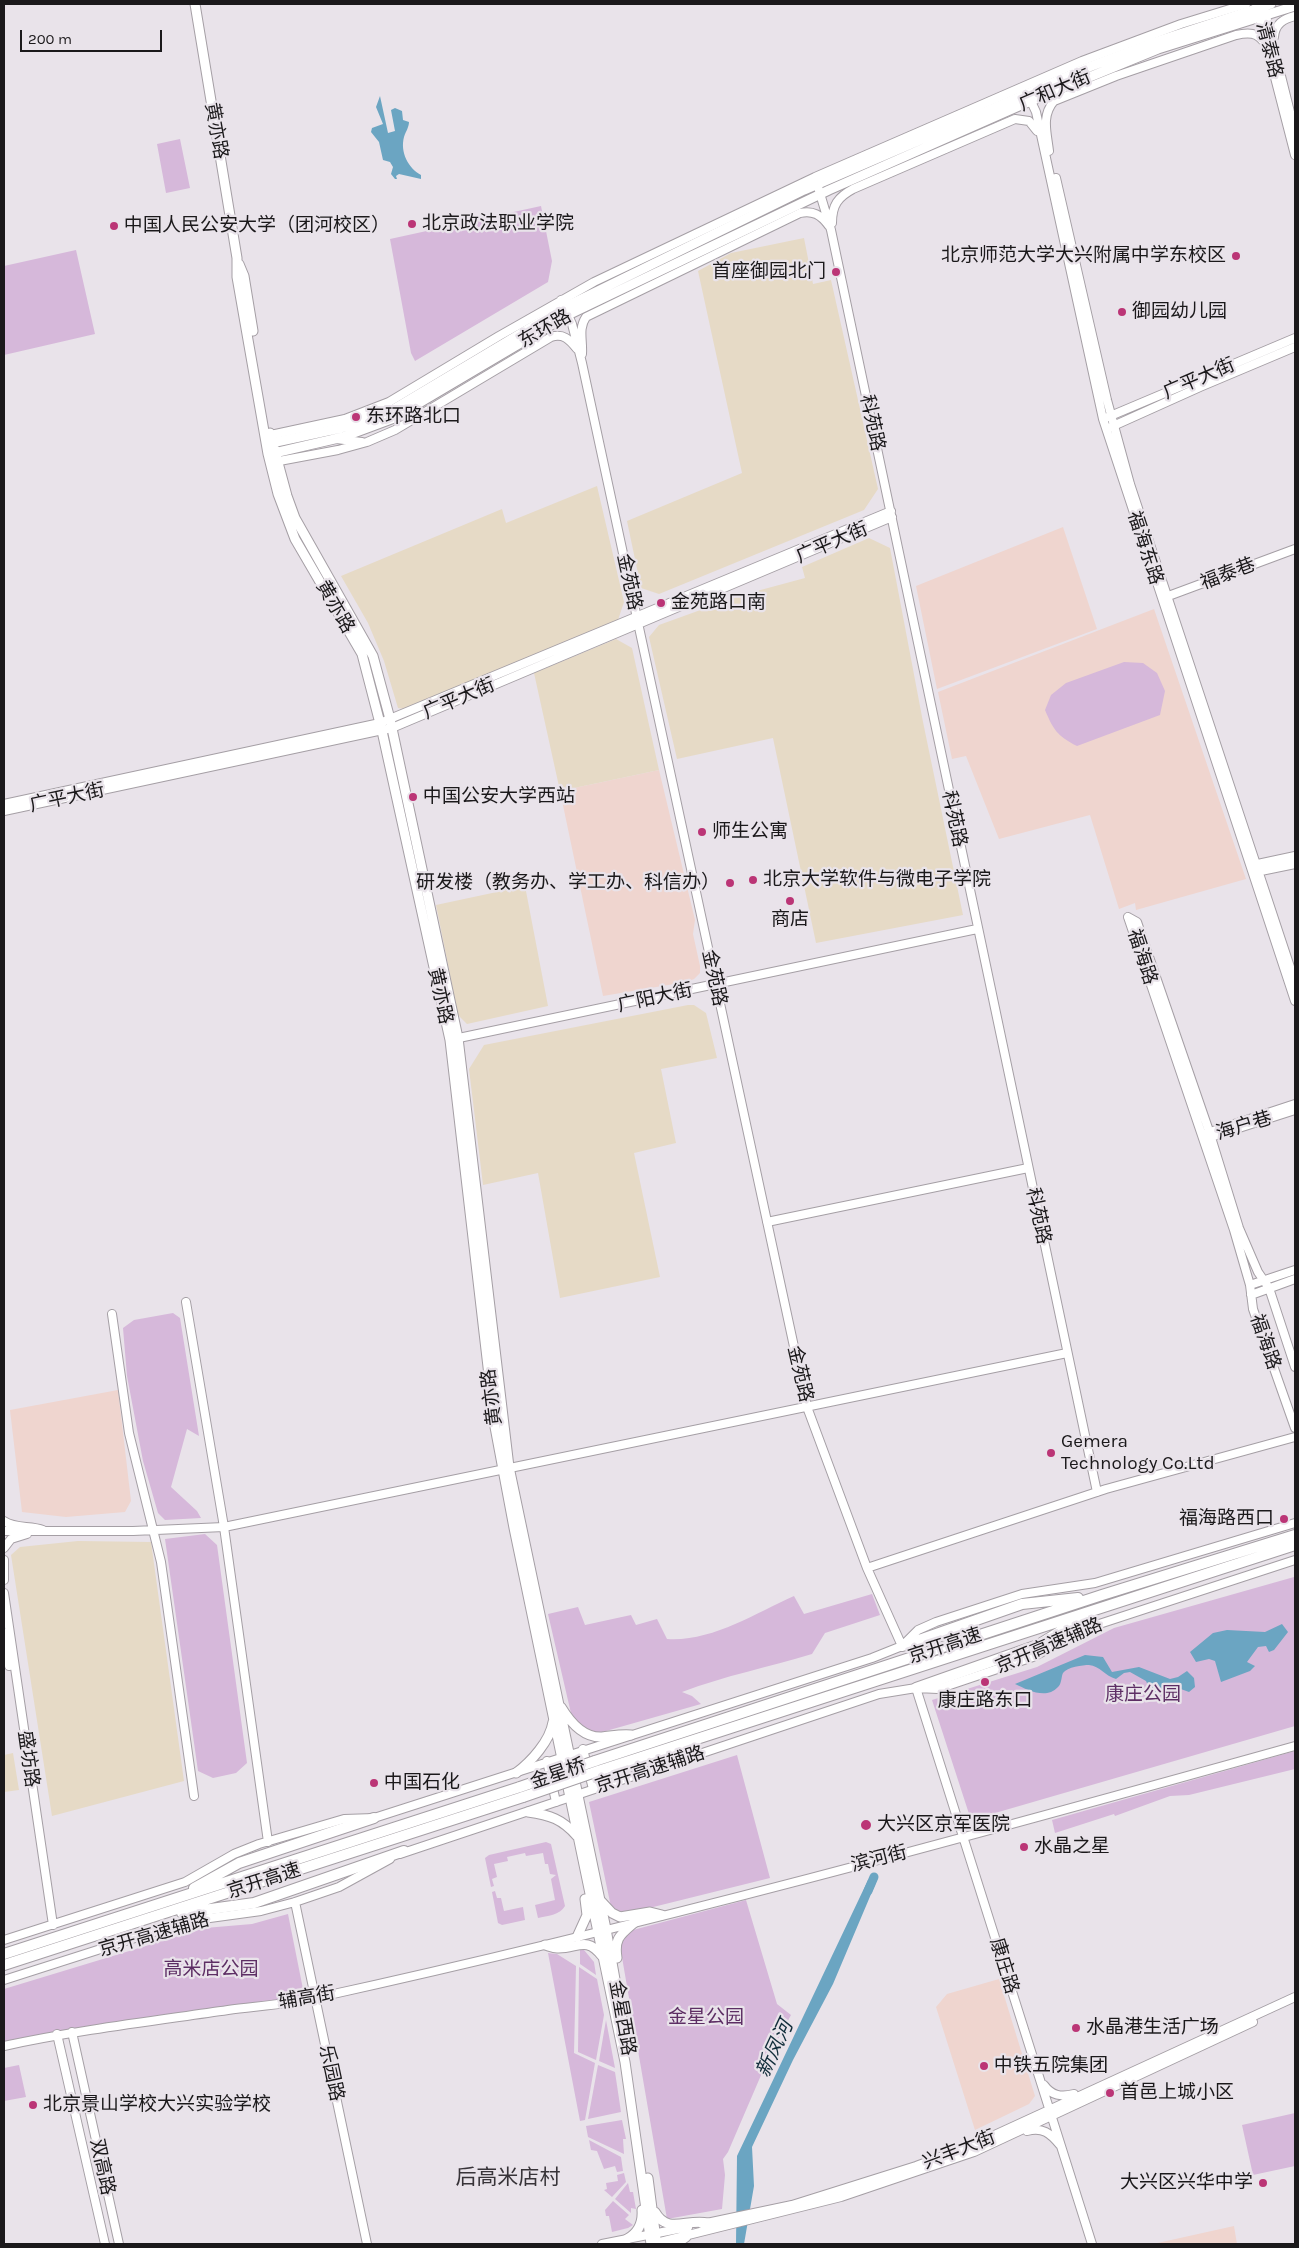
<!DOCTYPE html>
<meta charset="utf-8">
<style>
body{margin:0}
#map{position:relative;width:1299px;height:2248px;overflow:hidden;background:#e9e3ea;font-family:Karla,sans-serif}
canvas{display:block}
.frame{position:absolute;inset:0;border:5px solid #1b191b;pointer-events:none}
.scale{position:absolute;left:20px;top:30px;width:142px;height:22px;box-sizing:border-box;border:2px solid #1b191b;border-top:0;padding-left:6px;font-size:15px;line-height:18px;white-space:nowrap;color:#1b191b;-webkit-text-stroke:4px #e9e3ea;paint-order:stroke}
</style>
<div id="map">
<canvas width="1299" height="2248"></canvas>
<div class="frame"></div>
<div class="scale">200 m</div>
</div>
<script>
const ctx = document.querySelector('canvas').getContext('2d');
ctx.lineJoin = 'round';
function paint(path, color) { ctx.fillStyle = color; ctx.fill(path, 'evenodd'); }
function strokePath(path, color, width, dash) { ctx.strokeStyle = color; ctx.lineWidth = width; ctx.lineCap = dash ? 'butt' : 'round'; ctx.setLineDash(dash || []); ctx.stroke(path); }
function label(font, color, halo, rows, align = 'center') {
  ctx.font = font + ' Karla,"Noto Sans SC",sans-serif'; ctx.lineWidth = 4.5; ctx.setLineDash([]); ctx.textBaseline = 'middle'; ctx.strokeStyle = halo; ctx.fillStyle = color; for (const [text, x, y, turn = 0] of rows) {
    ctx.save(); ctx.translate(x, y); ctx.rotate((+turn || 0) * Math.PI / 180); ctx.textAlign = isNaN(turn) ? turn : align; if (halo) ctx.strokeText(text, 0, 0); ctx.fillText(text, 0, 0); ctx.restore();
  }
}
const commercial = new Path2D(`
 M1063,527L1097,629L937,689L916,586Z
 M1154,609L1246,879L1136,910L1135,903L1119,909L1090,815L999,839L966,756L952,759L938,692Z
 M659,770L695,920L693,934L700,966V973L694,979L686,982L603,996L560,791Z
 M118,1390L131,1501L125,1512L66,1517L22,1512L10,1410Z
 M999,1979L1035,2096L1029,2104L975,2130L936,2007L947,1994Z
 M1234,2226L1237,2244H1153Z`);
const industrial = new Path2D(`
 M804,238L813,284L831,280L878,489L864,510L659,594L641,588L627,521L742,473L698,271L731,253Z
 M597,486L624,602L618,620L404,709L398,708L384,661L368,623L341,576L502,509L506,523Z
 M869,538L890,548L923,722L963,915L816,943L773,738L677,759L649,637L659,625L742,595L805,578L802,567Z
 M616,639L632,648L659,770L560,791L534,673Z
 M525,886L548,1006L467,1024L458,1015L436,905Z
 M688,1005H694L706,1013L717,1058L661,1069L676,1143L634,1153L660,1277L560,1298L538,1173L483,1185L469,1069L484,1045Z
 M78,1541L151,1542L184,1781L52,1816L11,1555L20,1547Z
 M13,1753L19,1790L4,1792V1755Z`);
const green = new Path2D(`
 M180,139L190,188L166,193L157,144Z
 M541,206L552,261L548,282L415,361L411,353L390,239Z
 M76,250L95,334L4,355V266Z
 M1124,662L1143,663L1157,673L1165,691L1160,715L1077,746C1057,736 1053,729 1045,710L1051,695L1066,683Z
 M173,1313L180,1318L199,1436L187,1429L171,1487L197,1511L201,1518L165,1520L158,1513L143,1461L127,1376L123,1328L134,1320Z
 M205,1534L217,1545L247,1763L236,1773L213,1778L198,1771L165,1539Z
 M1294,1577L1295,1726L971,1820L932,1700L1037,1667L1114,1628Z
 M872,1594L880,1615L825,1633L812,1654C769,1667 724,1676 682,1692L692,1696L701,1704L599,1733L582,1729L573,1722L548,1614L578,1607L585,1625L631,1615L636,1625L657,1619L667,1639C711,1642 754,1614 794,1596L804,1614Z
 M1295,1751V1769L1189,1795L1170,1796L1115,1816L1114,1814L1055,1833L1052,1820Z
 M737,1755L770,1878L629,1913L616,1911L611,1907L589,1802Z
 M546,1842L551,1844L565,1906C560,1915 547,1916 538,1918L535,1905L555,1900L551,1879L556,1875L550,1874L548,1864H545L543,1853L526,1856L525,1853L507,1857L508,1861L494,1864L497,1877L492,1879L494,1886L491,1887L485,1858L489,1855Z
 M495,1891L497,1898H501L504,1911L523,1907L525,1920L502,1925L498,1923L492,1892Z
 M746,1900L777,2004L791,2015L771,2052L728,2152L723,2159L725,2175L722,2209L667,2219L618,1934Z
 M288,1914L305,1999L4,2046V1989L205,1928L252,1924Z
 M580,1950H584L594,1962L596,1975L580,1964Z
 M548,1953L557,1954L576,1966L574,2053L595,2063L585,2120L580,2121Z
 M579,1967L597,1979L604,2015L596,2060L578,2052Z
 M606,2020L615,2068L599,2061Z
 M19,2065L26,2097L4,2101V2068Z
 M598,2065L615,2072L621,2112L588,2119Z
 M1295,2113V2166L1253,2175L1242,2125Z
 M622,2120L626,2139H623L624,2154L588,2137L586,2126Z
 M589,2140L621,2157L623,2171L617,2172L615,2166L604,2169L597,2151L591,2150Z
 M624,2173L626,2182L612,2197L604,2190L607,2189L606,2183L618,2181L617,2175Z
 M628,2183L630,2192H633L636,2209L631,2208V2213L615,2199Z
 M613,2201L629,2215L625,2219L633,2225L628,2228L612,2232L609,2216H606L605,2210Z`);
const water = new Path2D(`
 M380,96L388,133L395,131L391,110L395,108L402,111L403,120L409,122C409,127 406,131 404,137C400,152 408,168 421,175V179L399,174L396,176L397,179H395L391,174L393,167L390,162L383,160L379,142L371,132L372,128L383,124L376,107Z
 M1282,1624L1288,1632L1274,1650L1269,1652L1266,1646L1258,1647L1247,1662L1255,1666L1250,1671L1221,1682L1215,1661L1209,1659L1196,1662L1190,1652L1213,1633L1227,1630L1265,1632Z
 M1085,1655L1103,1657L1112,1672L1139,1667L1170,1679L1178,1677L1187,1671L1194,1678L1195,1687L1189,1692L1178,1688L1161,1695L1151,1692L1146,1681L1130,1672L1124,1673L1116,1679C1105,1676 1100,1666 1089,1665C1083,1665 1067,1667 1063,1673C1061,1677 1062,1683 1058,1687C1046,1700 1028,1690 1015,1684Z
 M868,1880H877L833,1984L793,2060L752,2147L754,2186L744,2244H736L737,2156Z`);
const river = new Path2D(`
 M868,1891L874,1877`);
const secondary = new Path2D(`
 M1256,4L1295,155
 M1263,4L1295,132
 M1274,37C1275,24 1283,19 1295,16
 M1029,97L1036,112L1103,419L1295,1001
 M1049,151C1047,133 1041,116 1054,101L1116,76L1236,35C1254,31 1260,34 1269,50
 M815,177L831,230L1097,1492
 M1056,178L1107,400L1130,484L1295,982
 M832,223C832,205 838,197 853,189L1015,119L1029,121L1037,131
 M561,300L572,324L582,363L807,1407L867,1568L902,1646
 M582,354C583,340 578,329 586,317L800,213C813,210 821,215 829,226
 M1108,417L1295,338
 M1111,427L1200,387L1295,347
 M266,436L345,419L389,402L499,336L594,282L815,177L1082,61L1181,24L1246,4
 M336,439L362,442
 M274,462L338,450L367,442L395,430L551,337C563,333 569,339 577,349
 M1163,598L1295,549
 M4,804L380,723L891,511
 M4,811L392,728L892,517
 M1253,865L1295,856
 M1256,872L1295,864
 M1128,917L1234,1230L1250,1285L1253,1309L1295,1428
 M1128,917L1137,922L1209,1131L1239,1228L1258,1272L1269,1288L1295,1367
 M454,1039L977,929
 M1207,1133L1295,1104
 M1206,1137H1211L1295,1110
 M767,1222L1028,1168
 M1250,1285L1295,1270
 M1251,1295L1295,1279
 M186,1302L224,1527L268,1842
 M112,1314L129,1433L161,1562L194,1796
 M4,1521C15,1529 31,1525 43,1530
 M4,1531H133L224,1527L1067,1353
 M4,1548L11,1539L27,1534
 M4,1560V1580
 M867,1568L1106,1489L1295,1437
 M4,1593L53,1925
 M4,1633L9,1666
 M916,1688L1092,2244
 M583,1749L593,1789
 M547,1761L556,1802
 M400,1854L879,1694L916,1688L938,1689L1033,1657L1084,1629L1295,1560
 M295,1902L367,2244
 M4,1940L185,1882L234,1854L259,1844L344,1819L374,1818L872,1658L902,1646L918,1630L936,1622L1022,1594L1095,1583L1295,1523
 M4,1980L188,1921L261,1911L295,1902L339,1887L390,1859
 M72,2032L119,2244
 M57,2034L105,2244
 M4,2046C78,2030 153,2021 228,2010C258,2006 290,2004 320,1997C648,1925 972,1836 1295,1746
 M1044,2085C1052,2096 1061,2097 1074,2094
 M1027,2131C1043,2127 1050,2133 1060,2145
 M702,2224L792,2205L916,2166L975,2144L1295,1997
 M602,2244L688,2227
 M652,2244L841,2197L974,2152L1253,2022`);
const primary = new Path2D(`
 M195,4L237,258V277L268,454L278,494L295,539L362,654L382,731L450,1040L495,1427L514,1528L625,2062L651,2244
 M239,264L244,276L253,331
 M270,433L287,496L295,518L373,656L390,719L458,1038L509,1467L606,1929L623,2024
 M267,444L341,428L392,410L565,307L804,190L1089,67L1155,42L1271,4
 M270,454L343,437L394,418L568,315L829,190L1026,103L1158,49L1295,6
 M561,1707C570,1722 583,1738 602,1737C612,1736 621,1734 631,1735
 M516,1773C531,1762 550,1741 553,1722
 M528,1812C550,1815 562,1819 577,1836
 M599,1899L612,1913L620,1917L650,1912L662,1915
 M577,1937L587,1915L585,1899
 M545,1945C549,1946 553,1948 557,1948C577,1949 586,1935 602,1956
 M617,1958C614,1938 620,1935 635,1922
 M648,2178L656,2239
 M655,2212C668,2235 687,2218 708,2223
 M627,2239C638,2233 643,2223 642,2210
 M676,2244L686,2237`);
const highway = new Path2D(`
 M902,1646L1022,1604L1078,1598
 M916,1688L1038,1645L1087,1615
 M595,1761L1102,1595L1295,1535
 M598,1771L1295,1545
 M194,1888L239,1863L374,1818
 M182,1913L254,1903L404,1851
 M4,1954L520,1787
 M4,1965L523,1797`);
const highwayBridge = new Path2D(`
 M520,1787L595,1761
 M523,1797L598,1771`);
const markers = [
 [412,224,5,"#bb3576"],
 [114,226,5,"#bb3576"],
 [1236,256,5,"#bb3576"],
 [836,272,5,"#bb3576"],
 [1122,312,5,"#bb3576"],
 [356,417,5,"#bb3576"],
 [661,603,5,"#bb3576"],
 [413,797,5,"#bb3576"],
 [702,832,5,"#bb3576"],
 [753,880,5,"#bb3576"],
 [730,883,5,"#bb3576"],
 [790,901,5,"#bb3576"],
 [1051,1453,5,"#bb3576"],
 [1284,1519,5,"#bb3576"],
 [985,1682,5,"#bb3576"],
 [374,1783,5,"#bb3576"],
 [866,1825,6,"#bb3576"],
 [1024,1847,5,"#bb3576"],
 [1076,2028,5,"#bb3576"],
 [984,2066,5,"#bb3576"],
 [1110,2093,5,"#bb3576"],
 [33,2105,5,"#bb3576"],
 [1263,2183,5,"#bb3576"]
];
const streetNames = [
 ["清泰路",1269,50,76],
 ["广和大街",1055,91,-23],
 ["黄亦路",216,131,80],
 ["东环路",545,329,-30],
 ["广平大街",1199,379,-23],
 ["科苑路",872,423,78],
 ["广平大街",832,543,-23],
 ["福海东路",1145,548,72],
 ["福泰巷",1228,574,-21],
 ["金苑路",629,582,78],
 ["黄亦路",335,607,60],
 ["广平大街",459,699,-23],
 ["广平大街",67,798,-12],
 ["科苑路",954,819,78],
 ["福海路",1142,957,72],
 ["金苑路",714,978,78],
 ["黄亦路",440,996,78],
 ["广阳大街",655,998,-12],
 ["海户巷",1244,1126,-17],
 ["科苑路",1038,1216,78],
 ["福海路",1265,1342,71],
 ["金苑路",800,1374,77],
 ["黄亦路",492,1397,-97],
 ["京开高速",945,1646,-18],
 ["京开高速辅路",1049,1646,-23],
 ["盛坊路",28,1759,82],
 ["京开高速辅路",650,1770,-18],
 ["金星桥",558,1774,-19],
 ["滨河街",879,1859,-14],
 ["京开高速",264,1881,-18],
 ["京开高速辅路",154,1935,-16],
 ["康庄路",1004,1966,73],
 ["辅高街",307,1998,-10],
 ["金星西路",622,2018,80],
 ["乐园路",331,2073,78],
 ["兴丰大街",959,2150,-21],
 ["双高路",102,2167,78]
];
const poiNames = [
 ["北京政法职业学院",422,224],
 ["中国人民公安大学（团河校区）",124,226],
 ["北京师范大学大兴附属中学东校区",1226,256,"right"],
 ["首座御园北门",826,272,"right"],
 ["御园幼儿园",1132,312],
 ["东环路北口",366,417],
 ["金苑路口南",671,603],
 ["中国公安大学西站",423,797],
 ["师生公寓",712,832],
 ["北京大学软件与微电子学院",763,880],
 ["研发楼（教务办、学工办、科信办）",720,883,"right"],
 ["商店",790,920,"center"],
 ["Gemera",1061,1442],
 ["Technology Co.Ltd",1061,1464],
 ["福海路西口",1274,1519,"right"],
 ["康庄路东口",985,1701,"center"],
 ["中国石化",384,1783],
 ["大兴区京军医院",877,1825],
 ["水晶之星",1034,1847],
 ["水晶港生活广场",1086,2028],
 ["中铁五院集团",994,2066],
 ["首邑上城小区",1120,2093],
 ["北京景山学校大兴实验学校",43,2105],
 ["大兴区兴华中学",1253,2183,"right"]
];
const parkNames = [
 ["康庄公园",1143,1695],
 ["高米店公园",211,1970],
 ["金星公园",706,2018]
];
const waterNames = [
 ["新凤河",775,2049,-65]
];
const quarterNames = [
 ["后高米店村",508,2178]
];
paint(commercial, '#efd5cf');
paint(industrial, '#e6dac6');
paint(green, '#d6b8da');
paint(water, '#6ba5c2');
strokePath(river, '#6ba5c2', 9);
strokePath(secondary, '#a59fa5', 10);
strokePath(primary, '#a59fa5', 11);
strokePath(highway, '#a59fa5', 12);
strokePath(secondary, '#fff', 8);
strokePath(primary, '#fff', 9);
strokePath(highway, '#fff', 10);
strokePath(highwayBridge, '#a59fa5', 12, []);
strokePath(highwayBridge, '#fff', 10);
for (const [x, y, r, color] of markers) { const dot = new Path2D(); dot.arc(x, y, r, 0, 2 * Math.PI); ctx.fillStyle = color; ctx.fill(dot); strokePath(dot, '#e9e3ea', 2); }
label('19px', '#1b191b', '#e9e3ea', streetNames);
label('19px', '#1b191b', '#e9e3ea', poiNames, 'left');
label('19px', '#5d2e64', '#e9e3ea', parkNames);
label('italic 20px', '#112d3a', '#e9e3ea', waterNames);
label('21px', '#383439', '#e9e3ea', quarterNames);
</script>
